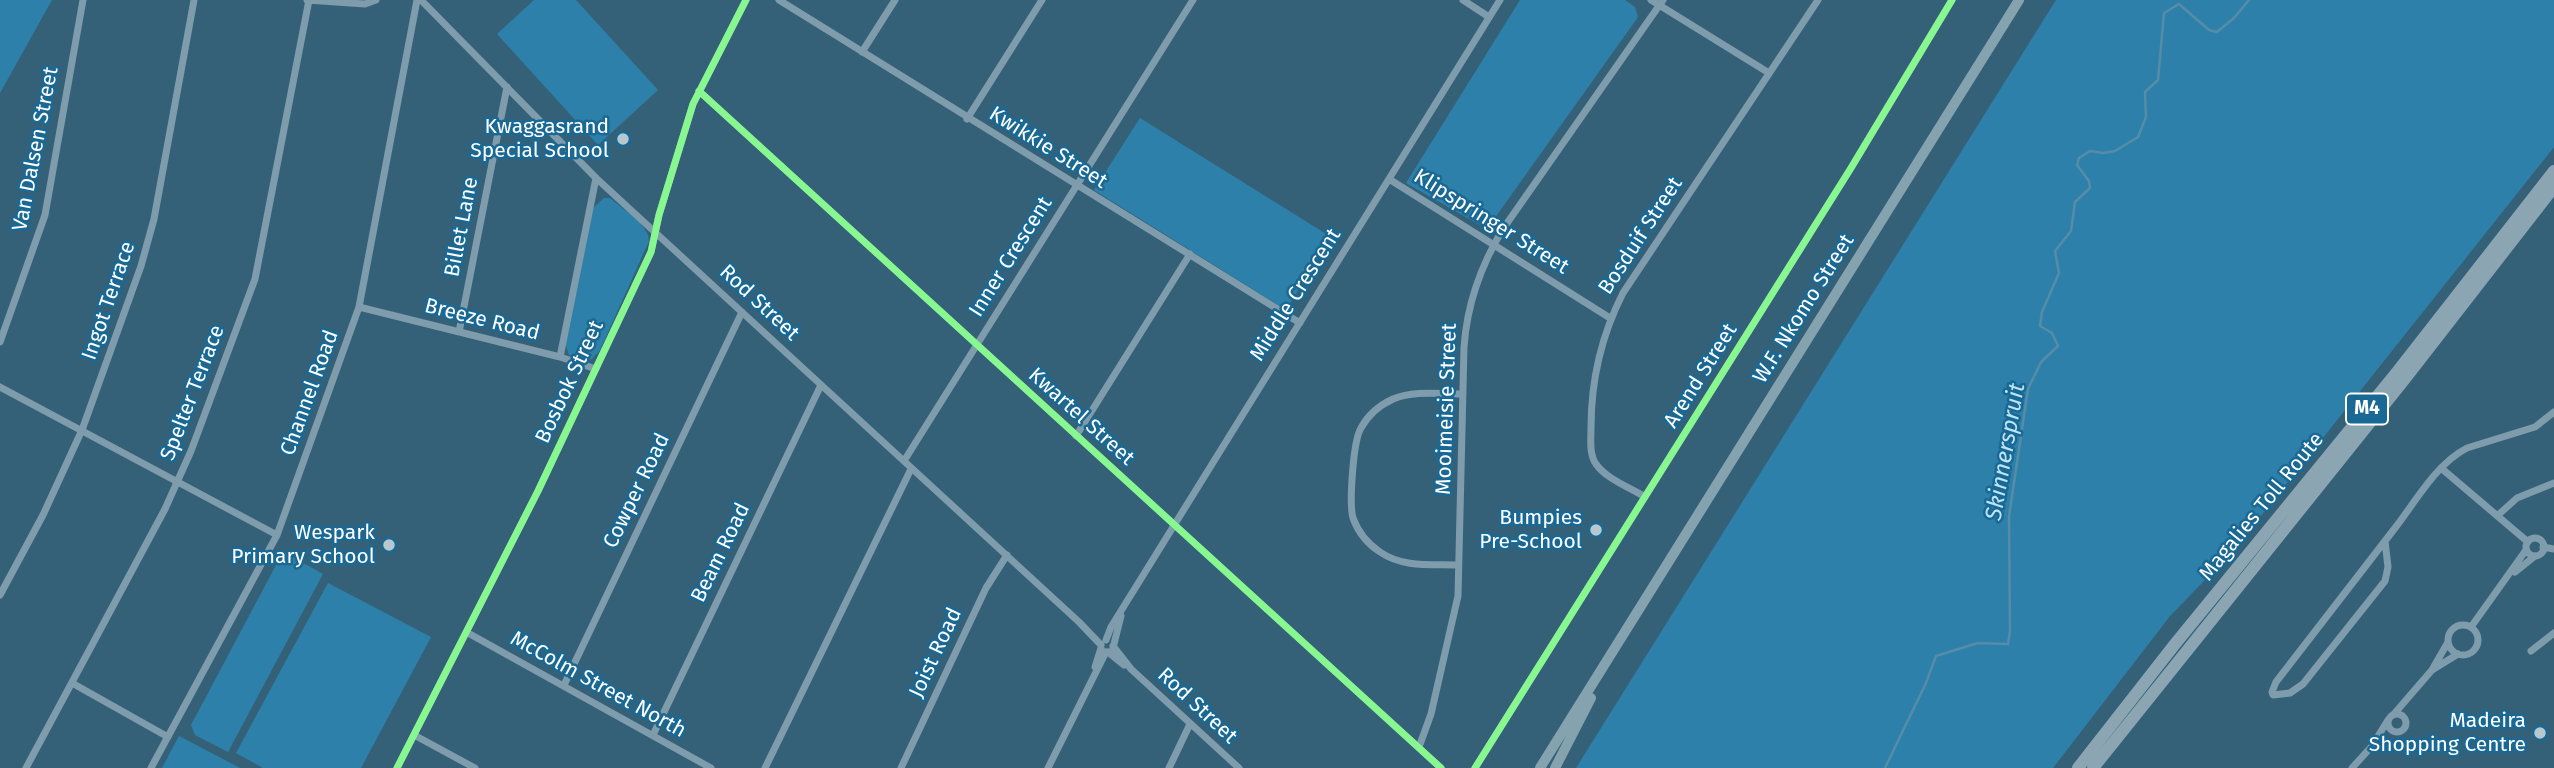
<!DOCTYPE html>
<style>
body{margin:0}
canvas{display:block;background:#356178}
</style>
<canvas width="2554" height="768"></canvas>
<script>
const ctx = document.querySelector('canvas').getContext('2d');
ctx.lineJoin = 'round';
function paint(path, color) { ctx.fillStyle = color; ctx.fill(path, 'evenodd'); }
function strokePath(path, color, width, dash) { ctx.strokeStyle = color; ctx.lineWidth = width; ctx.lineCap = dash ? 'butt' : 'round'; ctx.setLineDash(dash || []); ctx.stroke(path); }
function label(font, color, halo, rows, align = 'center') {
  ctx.font = font + ' "Fira Sans",sans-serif'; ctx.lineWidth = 5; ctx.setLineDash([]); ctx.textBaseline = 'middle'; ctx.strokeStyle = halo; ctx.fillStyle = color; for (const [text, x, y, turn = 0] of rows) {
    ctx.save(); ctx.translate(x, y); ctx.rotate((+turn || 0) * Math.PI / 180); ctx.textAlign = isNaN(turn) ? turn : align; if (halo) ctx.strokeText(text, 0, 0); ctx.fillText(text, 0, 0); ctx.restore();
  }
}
const green = new Path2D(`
 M0,0H52L0,93Z
 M534,0H576L658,90L598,145L497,34Z
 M1520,0H1625L1635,7L1638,17L1487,229L1406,183Z
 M2056,0H2554V147L2233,551L2170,616L2053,768H1576Z
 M1140,118L1331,237L1286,310L1094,190Z
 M604,198H610C622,209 649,224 649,241L600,350L592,359L582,362L569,355L565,343L593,208Z
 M283,552L323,574L228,752L195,735L191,725Z
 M328,583L431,637L361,768H263L236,753Z
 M179,736L240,768H162Z`);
const stream = new Path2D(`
 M1885,768L1926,683L1936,656L1978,643L2008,644L2010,631L2009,516L2028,389L2041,362L2058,346L2052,333L2040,326L2042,312L2059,273L2055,251L2071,231L2075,202L2090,188L2089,181L2077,165L2079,158L2090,151L2103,153L2115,151L2138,137L2146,117L2145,92L2158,80L2164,13L2179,4L2209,30L2217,32L2234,18L2249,0`);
const minor = new Path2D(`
 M307,0L365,4L376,0
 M421,0L596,178L1079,622L1101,645
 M779,0L1300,323
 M1463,0L1489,17
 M1651,0L1769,73
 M862,52L895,0
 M699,91L1441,768
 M967,119L1042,0
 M1389,179L1610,318
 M359,307L560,357L596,369
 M459,332L507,87
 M0,342L45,215L83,0
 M560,357L596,178
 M0,387L277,535
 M1076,436L1190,254
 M904,461L1193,0
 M2441,468L2528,542
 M1645,497C1631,488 1606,479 1596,464C1589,454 1591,440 1591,428C1591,380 1601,336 1623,293L1818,0
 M2497,516L2517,498L2554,483
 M2526 547a9 9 0 1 1 18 0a9 9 0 1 1-18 0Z
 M2385,541L2388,567L2385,581L2303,684L2290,693L2273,695L2272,692L2276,682C2316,631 2355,579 2395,528C2416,501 2436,464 2467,448L2535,427L2554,412
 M2543,547L2554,549
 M1458,565C1432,564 1403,568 1380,552C1368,544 1358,532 1353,518C1349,504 1353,441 1361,428C1368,415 1380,405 1393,399C1414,390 1440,394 1463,394
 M2515,572L2535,556
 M0,595L43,515L82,430L141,266L154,219L194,0
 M2448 640a15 15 0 1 1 30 0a15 15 0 1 1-30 0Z
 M2471,627L2526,550
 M468,633L711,768
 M1106,640L1111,627L1500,0
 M1113,646L1131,669L1239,768
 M1113,648L1121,616
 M2531,651L2554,633
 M1108,652L1124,665
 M1095,667L1101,648
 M2432,670L2458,654
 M72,683L168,737
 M564,685L742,312
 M2394,714L2432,670L2448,642
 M2388 723a9 9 0 1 1 18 0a9 9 0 1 1-18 0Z
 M414,735L475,768
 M653,735L821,385
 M1419,747L1431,714L1458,596L1464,347C1467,305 1481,265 1503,229L1663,0
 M26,768L165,509L191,451L255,279L309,0
 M151,768L277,535L359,307L417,0
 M397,768L538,491L651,252L659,215L693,104L746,0
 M765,768L911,469
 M901,768L986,588L1007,555
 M1048,768L1106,652
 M1169,768L1190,724
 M1475,768L1851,168L1952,0
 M2352,768L2372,746L2388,720`);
const secondary = new Path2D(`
 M1540,768L2019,0
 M1555,768L1591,698`);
const motorway = new Path2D(`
 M2078,768L2175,644L2397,372L2554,171
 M2093,768L2404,380L2554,187`);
const cycleway = new Path2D(`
 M699,91L1441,768
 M397,768L538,491L651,252L659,215L693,104L746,0
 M1475,768L1851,168L1952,0`);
const markers = [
 [623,139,7,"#b8c8d0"],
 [1596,530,7,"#b8c8d0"],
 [389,545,7,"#b8c8d0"],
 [2540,733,7,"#b8c8d0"]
];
const shields = [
 [2367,409,42]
];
const shieldNames = [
 ["M4",2367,409]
];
const poiNames = [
 ["Kwaggasrand",609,127],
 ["Special School",609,151],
 ["Bumpies",1582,518],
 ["Pre-School",1582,542],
 ["Wespark",375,533],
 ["Primary School",375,557],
 ["Madeira",2526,721],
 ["Shopping Centre",2526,745]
];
const streetNames = [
 ["Kwikkie Street",1048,148,32],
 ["Van Dalsen Street",36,149,-79],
 ["Klipspringer Street",1491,222,32],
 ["Billet Lane",462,227,-79],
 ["Bosduif Street",1641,236,-57],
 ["Inner Crescent",1011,257,-58],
 ["Middle Crescent",1296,295,-58],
 ["Ingot Terrace",109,301,-71],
 ["Rod Street",759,303,43],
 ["W.F. Nkomo Street",1804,309,-58],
 ["Breeze Road",482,320,14],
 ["Arend Street",1701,376,-58],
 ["Bosbok Street",570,382,-65],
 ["Spelter Terrace",193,393,-69],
 ["Channel Road",310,393,-70],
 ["Mooimeisie Street",1447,409,-88],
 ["Kwartel Street",1081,417,42],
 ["Cowper Road",637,491,-64],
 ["Magalies Toll Route",2262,507,-51],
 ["Beam Road",721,553,-64],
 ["Joist Road",936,653,-65],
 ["McColm Street North",598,685,29],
 ["Rod Street",1197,706,43]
];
const waterNames = [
 ["Skinnerspruit",2006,452,-80]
];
paint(green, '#2d80aa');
strokePath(stream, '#568ca8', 2.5);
strokePath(minor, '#7e9cab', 7);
strokePath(secondary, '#85a2af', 10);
strokePath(motorway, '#8ba5b3', 12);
strokePath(cycleway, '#87f88f', 7);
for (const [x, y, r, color] of markers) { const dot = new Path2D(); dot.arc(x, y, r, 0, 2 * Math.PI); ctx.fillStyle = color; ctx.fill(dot); strokePath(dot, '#196994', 2.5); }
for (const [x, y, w] of shields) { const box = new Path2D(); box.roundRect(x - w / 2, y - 15.5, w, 31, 5); ctx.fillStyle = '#196994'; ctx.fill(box); strokePath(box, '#fff', 2); }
label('bold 19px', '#fff', null, shieldNames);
label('21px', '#fff', '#196994', poiNames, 'right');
label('21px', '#fff', '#196994', streetNames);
label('italic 23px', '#bde5f8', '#196994', waterNames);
</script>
